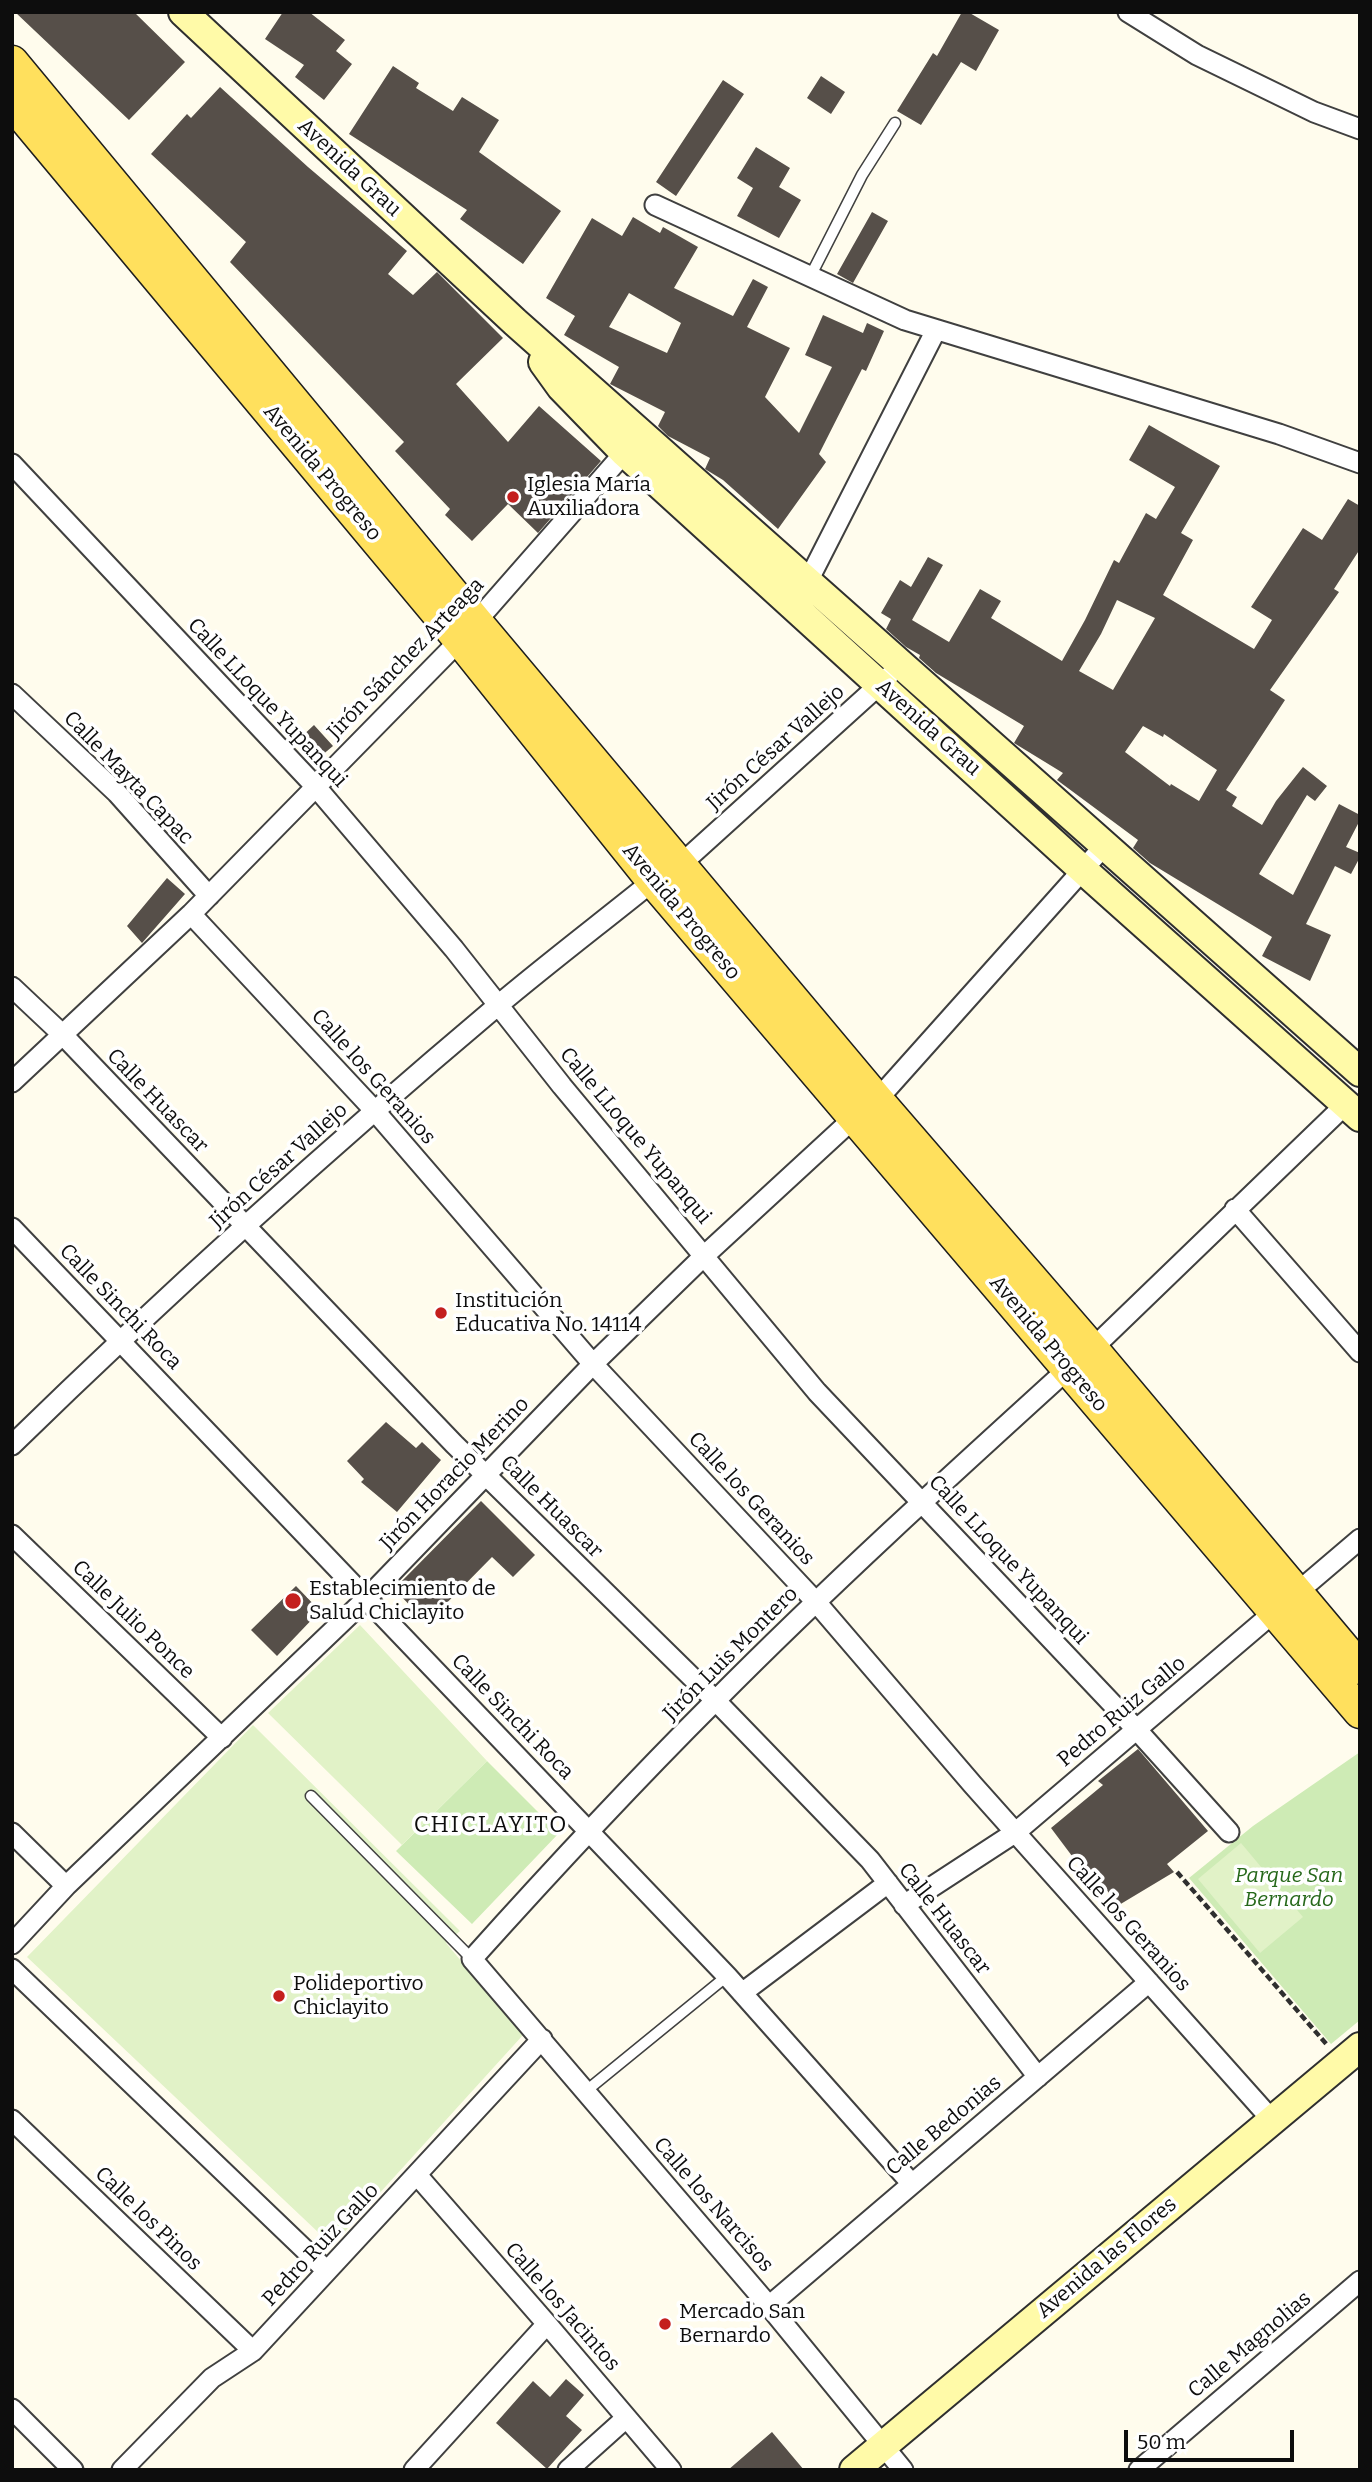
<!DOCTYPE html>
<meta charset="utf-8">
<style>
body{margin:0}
#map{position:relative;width:1372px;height:2482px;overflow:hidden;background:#fffced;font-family:Bitter,serif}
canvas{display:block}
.frame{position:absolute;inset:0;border:14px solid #0d0d0d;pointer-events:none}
.scale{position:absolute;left:1124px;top:2430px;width:170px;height:32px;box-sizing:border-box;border:4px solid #0d0d0d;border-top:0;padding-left:9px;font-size:21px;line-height:24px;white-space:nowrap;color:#0d0d0d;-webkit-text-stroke:5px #fff;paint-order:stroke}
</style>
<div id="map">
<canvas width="1372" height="2482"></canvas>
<div class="frame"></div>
<div class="scale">50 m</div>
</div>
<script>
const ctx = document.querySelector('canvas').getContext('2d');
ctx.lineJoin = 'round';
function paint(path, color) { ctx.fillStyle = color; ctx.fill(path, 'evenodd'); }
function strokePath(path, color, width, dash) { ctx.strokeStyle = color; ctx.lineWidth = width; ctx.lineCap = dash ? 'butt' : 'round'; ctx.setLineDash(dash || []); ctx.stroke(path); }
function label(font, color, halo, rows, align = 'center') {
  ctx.font = font + ' Bitter,serif'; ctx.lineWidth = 7; ctx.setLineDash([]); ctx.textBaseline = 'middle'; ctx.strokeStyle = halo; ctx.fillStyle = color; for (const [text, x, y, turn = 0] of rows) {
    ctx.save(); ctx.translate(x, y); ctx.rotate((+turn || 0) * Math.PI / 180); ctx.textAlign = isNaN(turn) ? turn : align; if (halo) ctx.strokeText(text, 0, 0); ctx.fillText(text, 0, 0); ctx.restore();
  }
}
const green = new Path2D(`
 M1360,1752V2020L1331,2044L1189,1878L1253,1826Z
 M487,1761L559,1833L472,1924L396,1851Z`);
const pitch = new Path2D(`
 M360,1625L487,1761L402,1845L268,1713Z
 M253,1725L460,1931L446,1943L523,2035L338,2239L320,2234L27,1957Z
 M1241,1843L1303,1917L1260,1953L1198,1879Z`);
const building = new Path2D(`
 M15,12H134L185,62L129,120Z
 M283,12H309L345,40L336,51L352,64L324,100L295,77L304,65L265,39Z
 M962,12H968L999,30L976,71L961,62L921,125L897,111L933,53L937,56Z
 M393,66L419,83L416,88L453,111L462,97L499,120L479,152L561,211L523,264L460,219L467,210L349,134Z
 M821,76L845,92L831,114L807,98Z
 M723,80L744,94L676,196L656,182Z
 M220,87L308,167L407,251L388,274L413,295L437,272L503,338L456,384L508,442L539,406L601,461L538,533L508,504L472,541L445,515L450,509L395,451L404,442L230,262L246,242L151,154L187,114L191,118Z
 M756,147L790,168L779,187L801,200L779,238L737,216L753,188L737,178Z
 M872,212L888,221L853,283L837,274Z
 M633,217L660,233L663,227L698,247L674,288L733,316L753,279L768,287L747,327L790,348L765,397L799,433L832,367L805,355L823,315L863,333L867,323L884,331L866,371L862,369L819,454L826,462L778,529L723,480L705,469L710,458L668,436L658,426L665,412L610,384L619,367L564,335L575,316L546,298L592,218L622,236ZM629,293L681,323L667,353L609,327Z
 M1149,425L1220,466L1181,533L1193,540L1163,595L1254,649L1272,620L1251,607L1303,528L1322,540L1348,499L1360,506V549L1334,589L1339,592L1270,690L1285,700L1226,790L1237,797L1232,806L1262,825L1276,801L1303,767L1327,786L1315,801L1307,795L1259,874L1293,895L1339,804L1360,815V820L1346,847L1360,853V857L1351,874L1335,866L1306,924L1331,935L1310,981L1262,956L1272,937L1150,863L1133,848L1138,840L1057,780L1063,773L1014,743L1024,726L936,673L919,658L920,655L906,647L886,629L891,619L881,613L900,580L911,587L928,557L943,565L912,620L949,642L980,589L1001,601L991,618L1062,661L1085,620L1114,560L1119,563L1146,513L1156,519L1175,487L1129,460ZM1117,600L1155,618L1113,690L1079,671L1101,634ZM1143,726L1163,737L1164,734L1217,770L1199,801L1171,784L1170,786L1125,752Z
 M314,725L333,746L315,761L298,740Z
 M167,878L185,894L142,943L127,926Z
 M386,1422L416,1448L422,1442L441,1460L397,1512L361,1482L364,1479L347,1461Z
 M481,1501L535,1555L513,1577L492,1557L427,1623L394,1589Z
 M296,1586L320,1611L277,1656L251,1630Z
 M1138,1749L1208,1831L1167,1864L1174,1872L1119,1905L1081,1859L1075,1860L1051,1828L1103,1785L1098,1781Z
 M566,2379L584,2395L566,2416L582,2430L547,2469L496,2423L533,2381L550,2397Z
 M772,2432L804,2470H728Z`);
const path = new Path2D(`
 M1177,1872L1328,2046`);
const lane = new Path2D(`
 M810,277L862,175L895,123
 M311,1796L472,1959
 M586,2091L727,1976`);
const street = new Path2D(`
 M1128,12L1197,55L1314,112L1360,129
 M655,205L905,320L1279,434L1360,463
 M12,464L316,787L454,949L562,1086L817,1392L1137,1730L1229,1832
 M808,581L936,330
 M12,694L117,793L209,896
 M680,865L888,677
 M191,914L374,1110L593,1364L816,1602L973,1785L1272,2120
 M12,987L63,1035L454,1444L715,1700L870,1860L1038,2077
 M12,1082L191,914L460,640L632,444
 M1235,1209L1360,1352
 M12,1228L727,1976L912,2184
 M1092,1349L1346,1104
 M12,1445C168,1293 330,1147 496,1007C547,964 601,923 653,881
 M12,1535L222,1738
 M12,1833L66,1886
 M904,1905L1016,1832L1360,1539
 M12,1944L66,1886L367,1598L593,1364L704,1256L855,1117L877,1100L1105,845
 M12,1969L327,2271
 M742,1993L888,1883
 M12,2120L253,2351
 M417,2175L547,2324L671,2470
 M769,2306L1149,1982
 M12,2409L73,2470
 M122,2470L212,2378L253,2351L542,2039
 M414,2470L547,2324
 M568,2470L626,2418
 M903,2470L769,2306L472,1959C551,1871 631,1785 715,1701C829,1586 949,1477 1069,1368
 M1139,2470L1360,2281`);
const secondary = new Path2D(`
 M183,12L515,322L1360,1072
 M543,362L561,387L625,453L1082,869L1360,1117
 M854,2470L1360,2047`);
const primary = new Path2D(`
 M12,62L476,622L877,1100L1092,1349L1360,1668
 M12,103L460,640L653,881L1360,1712`);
const markers = [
 [513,497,7,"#c41f1e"],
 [441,1313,7,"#c41f1e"],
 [293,1601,9,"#c41f1e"],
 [279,1996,7,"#c41f1e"],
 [665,2324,7,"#c41f1e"]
];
const streetNames = [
 ["Avenida Grau",349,168,43],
 ["Avenida Progreso",322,473,50],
 ["Jirón Sánchez Arteaga",406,659,-46],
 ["Calle LLoque Yupanqui",267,703,47],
 ["Avenida Grau",928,728,42],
 ["Jirón César Vallejo",776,748,-42],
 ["Calle Mayta Capac",128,778,46],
 ["Avenida Progreso",681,912,50],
 ["Calle los Geranios",373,1077,48],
 ["Calle Huascar",157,1101,46],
 ["Calle LLoque Yupanqui",635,1136,50],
 ["Jirón César Vallejo",279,1166,-42],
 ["Calle Sinchi Roca",120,1307,46],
 ["Avenida Progreso",1048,1344,50],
 ["Jirón Horacio Merino",455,1474,-46],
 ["Calle los Geranios",751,1499,47],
 ["Calle Huascar",551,1507,45],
 ["Calle LLoque Yupanqui",1008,1560,47],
 ["Calle Julio Ponce",133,1620,44],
 ["Jirón Luis Montero",731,1654,-45],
 ["Pedro Ruiz Gallo",1122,1712,-40],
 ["Calle Sinchi Roca",512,1717,46],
 ["Calle Huascar",944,1919,52],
 ["Calle los Geranios",1128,1924,48],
 ["Calle Bedonias",944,2126,-40],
 ["Calle los Narcisos",713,2205,49],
 ["Calle los Pinos",148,2219,44],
 ["Pedro Ruiz Gallo",321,2245,-47],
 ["Avenida las Flores",1107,2258,-40],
 ["Calle los Jacintos",562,2307,49],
 ["Calle Magnolias",1250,2345,-40]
];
const poiNames = [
 ["Iglesia María",527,485],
 ["Auxiliadora",527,509],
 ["Institución",455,1301],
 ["Educativa No. 14114",455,1325],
 ["Establecimiento de",309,1589],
 ["Salud Chiclayito",309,1613],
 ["Polideportivo",293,1984],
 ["Chiclayito",293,2008],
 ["Mercado San",679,2312],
 ["Bernardo",679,2336]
];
const parkNames = [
 ["Parque San",1289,1876],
 ["Bernardo",1289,1900]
];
const neighbourhoodNames = [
 ["CHICLAYITO",491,1826]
];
paint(green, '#ceebb5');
paint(pitch, '#e1f2c7');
paint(building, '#564f49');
strokePath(lane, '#404040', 13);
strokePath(street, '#404040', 23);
strokePath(secondary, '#2f2f2f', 32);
strokePath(primary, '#1e1e1e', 35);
strokePath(path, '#2f2f2f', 4.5, [7, 3.5]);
strokePath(lane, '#fff', 10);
strokePath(street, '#fff', 19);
strokePath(secondary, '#fffaa8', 28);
strokePath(primary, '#ffe05d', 32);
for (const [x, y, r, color] of markers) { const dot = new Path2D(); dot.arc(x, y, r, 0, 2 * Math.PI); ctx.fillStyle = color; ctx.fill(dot); strokePath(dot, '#fff', 2.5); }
label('21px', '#0d0d0d', '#fff', streetNames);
label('21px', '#0d0d0d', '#fff', poiNames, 'left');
label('italic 21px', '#26681a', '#fff', parkNames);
ctx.letterSpacing = '2px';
label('23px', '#0d0d0d', '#fff', neighbourhoodNames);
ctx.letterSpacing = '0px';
</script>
